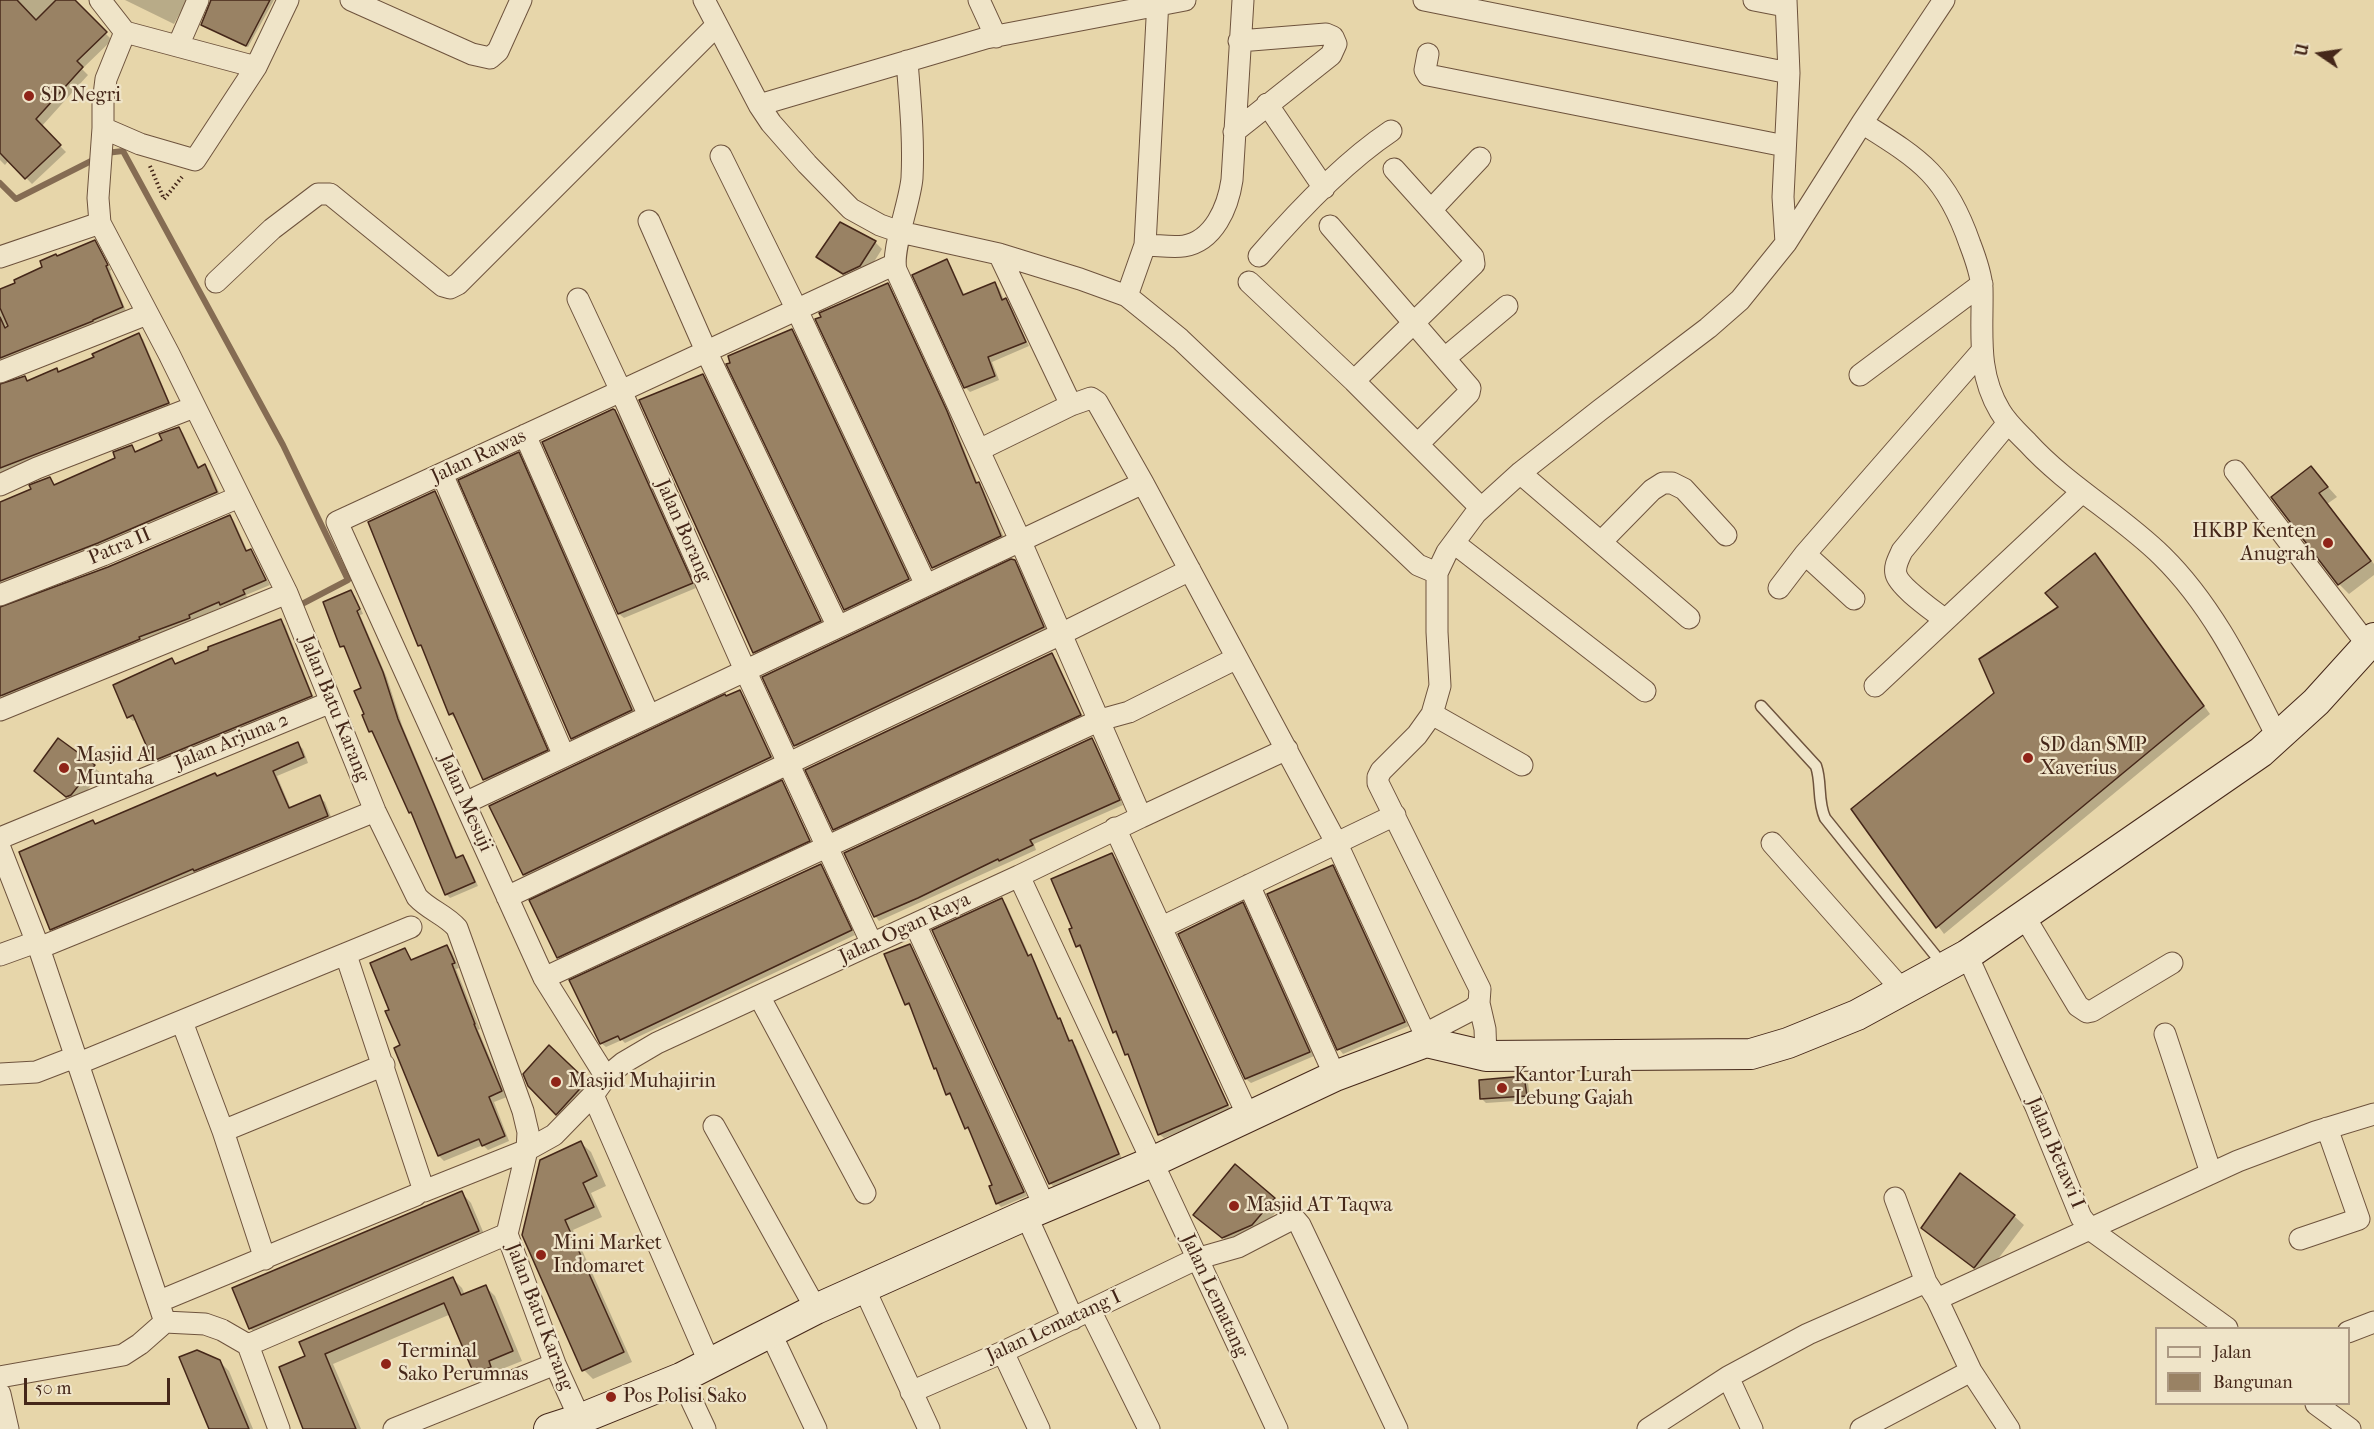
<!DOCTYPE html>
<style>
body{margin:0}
#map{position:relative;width:2374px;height:1429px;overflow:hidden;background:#e7d6aa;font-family:"IM FELL French Canon",serif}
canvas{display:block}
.legend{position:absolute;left:2155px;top:1327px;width:195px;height:78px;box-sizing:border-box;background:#efe4c8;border:2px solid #ab9882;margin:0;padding:8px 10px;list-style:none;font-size:18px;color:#452719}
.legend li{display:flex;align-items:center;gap:12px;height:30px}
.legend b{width:30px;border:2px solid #ab9882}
.north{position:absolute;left:2290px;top:24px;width:60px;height:60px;-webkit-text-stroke:4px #efe4c8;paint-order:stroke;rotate:283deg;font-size:16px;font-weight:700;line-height:24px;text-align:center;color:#452719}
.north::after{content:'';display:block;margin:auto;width:21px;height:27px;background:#452719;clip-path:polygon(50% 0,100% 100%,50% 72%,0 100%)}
.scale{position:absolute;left:24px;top:1378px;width:146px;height:27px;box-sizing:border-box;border:3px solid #452719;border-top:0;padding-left:8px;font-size:18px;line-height:21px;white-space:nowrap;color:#452719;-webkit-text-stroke:4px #efe4c8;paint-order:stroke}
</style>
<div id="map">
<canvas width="2374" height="1429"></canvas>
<ul class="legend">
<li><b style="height:8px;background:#efe4c8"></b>Jalan</li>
<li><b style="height:16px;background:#998264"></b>Bangunan</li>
</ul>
<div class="north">U</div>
<div class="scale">50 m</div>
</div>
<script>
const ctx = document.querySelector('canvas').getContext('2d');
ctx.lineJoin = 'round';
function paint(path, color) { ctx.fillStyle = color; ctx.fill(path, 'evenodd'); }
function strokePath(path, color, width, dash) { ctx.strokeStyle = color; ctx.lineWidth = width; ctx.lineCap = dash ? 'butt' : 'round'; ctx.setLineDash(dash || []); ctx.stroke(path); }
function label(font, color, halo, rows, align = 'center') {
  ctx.font = font + ' "IM FELL French Canon",serif'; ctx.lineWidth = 4.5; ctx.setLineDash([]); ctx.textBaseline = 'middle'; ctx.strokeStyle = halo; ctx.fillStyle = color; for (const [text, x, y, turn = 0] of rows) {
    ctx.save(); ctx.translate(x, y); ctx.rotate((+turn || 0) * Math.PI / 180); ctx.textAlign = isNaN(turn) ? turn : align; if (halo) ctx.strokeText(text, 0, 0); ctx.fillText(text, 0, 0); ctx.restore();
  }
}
const shadow = new Path2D(`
 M0,0H72L112,40L82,69L88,75L41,127L66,152L32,184L9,160L5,165L0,160Z
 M125,0H187L174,24Z
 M212,0H274L248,47L203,25Z
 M841,224L875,242L882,249L867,273L852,280L825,264L818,257Z
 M94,242L111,270L110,271L126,311L0,364V290L44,268L58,258Z
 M947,261L951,266L965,296L994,284L999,288L1004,300L1010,304L1029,346L992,362L999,380L970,392L966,388L914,276Z
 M888,285L892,290L951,417L978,484L983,488L1005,540L938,572L934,567L817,320Z
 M791,331L796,335L913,584L850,614L845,609Z
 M139,335L143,339L172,408L0,473V386L25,378L29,382L56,370L60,373L96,358Z
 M702,376L707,380L824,626L759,656L755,652Z
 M615,411L620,416L696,588L624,618L619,614L544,442Z
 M178,428L183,433L200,469L205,466L210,471L221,497L0,587V503L33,489L50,478L56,486L117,459L131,447L136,453L164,441Z
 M518,454L523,458L636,715L576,743L572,738Z
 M2311,468L2337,497L2327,504L2374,564V575L2349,594L2339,584Z
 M435,493L440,497L551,755L489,784L485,779L457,718H455L450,714L424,650L420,646L370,523Z
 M230,516L234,521L248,552L251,551L255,556L270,585L246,595L248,598L225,608L224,606L192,620L193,622L6,700L1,695L0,609L109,568Z
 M2095,555L2210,714L1944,934L1853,809L1996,694L2060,607Z
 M1014,561L1019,566L1048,632L800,750L796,746L764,678Z
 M351,592L355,596L363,614L360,615L387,678L402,725L458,859L463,856L467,861L478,886L450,898L446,894L414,816L410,812L375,736L370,731L365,715L363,688L347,650L341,646Z
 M280,620L285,625L315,701L159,765L154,761L137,719L133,721L128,717L172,660L177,665Z
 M1051,654L1056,659L1084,719L839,833L834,829Z
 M740,691L744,696L775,762L528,879L524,875L491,806Z
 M1092,739L1096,744L1123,805L1034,844L1036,850L879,921L875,916Z
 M59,740L101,773L78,802L75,803L43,778Z
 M297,743L303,749L308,763L277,776L291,809L319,797L325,802L333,822L56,935L51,929L93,821L96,825Z
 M782,782L786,787L813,845L563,962L558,957Z
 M1112,855L1117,859L1231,1110L1164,1138L1159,1134L1131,1059L1114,1032L1083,950L1077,946L1074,928Z
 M820,865L825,870L855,935L625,1043L622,1040L606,1047L601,1043Z
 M1333,867L1337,872L1409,1026L1343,1054L1339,1049L1269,895Z
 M1002,900L1006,904L1030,957L1035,961L1060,1021L1071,1041L1076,1046L1122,1159L1055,1188L1050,1183Z
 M1242,904L1247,909L1314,1056L1251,1083L1246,1079L1180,934Z
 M910,945L914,950L1027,1196L1001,1207L997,1203L994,1185L971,1132L966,1128L954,1097L947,1094L939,1072L935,1068L913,1008L906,1004Z
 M447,946L452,952L459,968L456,969L480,1029L478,1030L507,1097L494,1102L509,1141L488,1150L483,1145L444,1161L439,1156L396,1048L402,1046L391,1010L405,950L413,961Z
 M549,1047L593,1089L564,1120L529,1086Z
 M1524,1078L1528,1082L1530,1100L1486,1103L1481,1098Z
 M581,1143L591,1152L606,1186L591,1193L602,1217L573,1230L632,1362L593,1379L584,1370L523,1235Z
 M462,1193L471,1203L487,1241L259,1338L250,1328Z
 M1274,1199L1281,1206L1259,1232L1231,1244L1202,1221Z
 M2014,1216L2024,1225L1985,1276L1923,1227Z
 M453,1279L462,1288L465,1295L485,1286L495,1296L522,1361L497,1371L500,1377L485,1383L475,1373L451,1314L333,1364L361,1429H304L307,1357Z
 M219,1361L229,1371L253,1429H211Z`);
const stream = new Path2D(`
 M106,153L123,151L283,445L348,580L302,604
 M0,183L16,199L97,158`);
const building = new Path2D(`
 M0,0H17L36,20L56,0H75L107,32L77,61L83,67L36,119L61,145L25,179L0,153Z
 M211,0H270L246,46L201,25Z
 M840,222L876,241L860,266L843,274L816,257Z
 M95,240L108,265L106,266L123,307L93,320V321L0,358V317L5,328L8,326L0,308V289L15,283L14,280L42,267L40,261L56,254L57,256Z
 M947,259L963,295L995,282L1002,300L1006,298L1026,342L988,357L995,376L964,388L912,275Z
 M888,283L947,411L976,483L979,482L1001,536L932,568L815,319L821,317L819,313Z
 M792,329L909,579L844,610L726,364L730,363L728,356Z
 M139,333L169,403L0,468V384L25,376L27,381L57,368L58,372L94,357L92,354Z
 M703,374L821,621L753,653L639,400Z
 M613,409L615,410L693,583L618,614L542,442Z
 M179,427L198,468L205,464L217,492L98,543L0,581V502L31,489L29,485L50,477L54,485L115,458L113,452L132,445L135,452L162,440L159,434Z
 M519,452L632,710L571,739L458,480Z
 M2311,466L2328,487L2319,493L2371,561L2338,585L2271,497Z
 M435,491L548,750L483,780L453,713L449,715L421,645L418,646L368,522Z
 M230,515L246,551L251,549L266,580L243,590L245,594L220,605L219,602L189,615L190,618L139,637L140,639L133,642L0,696V607L108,567Z
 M2095,553L2204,706L1936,928L1851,809L1994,693L1979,659L2058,607L2045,593Z
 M1011,559L1015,560L1044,627L794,746L762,677Z
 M351,590L360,609L357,611L383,672L398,719L433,802L456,858L463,855L475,882L445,895L411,812L409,813L372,731L369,732L362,715L364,714L354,691L361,688L344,646L340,647L323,602Z
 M281,619L312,696L153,761L133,715L127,718L113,685L172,658L175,664L208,650V647Z
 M1052,653L1081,715L833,830L805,770Z
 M740,690L771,757L523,875L489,806L725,694L726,696Z
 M58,738L95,765L71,795L66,797L34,771Z
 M1092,738L1120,800L1030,840L1033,845L999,861L998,859L918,898L874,917L844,853Z
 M298,742L304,757L273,771L289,808L320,795L328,816L194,871L193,869L50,930L19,852L93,820L95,824L215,773L217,776Z
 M782,780L810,841L557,958L529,900Z
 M1112,853L1228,1105L1158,1135L1128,1054L1125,1055L1116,1031L1113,1033L1080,945L1076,947L1069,929L1072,928L1051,879Z
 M821,864L852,930L620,1040L618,1036L600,1044L569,980Z
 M1333,865L1405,1022L1337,1050L1267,894Z
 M1002,898L1028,956L1031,954L1058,1019L1060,1018L1069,1041L1072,1040L1119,1154L1049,1184L932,930Z
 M1243,902L1310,1052L1245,1079L1178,934Z
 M910,944L1024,1192L996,1204L989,1186L992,1185L968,1127L965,1129L950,1093L946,1095L936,1068L934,1069L909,1003L905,1005L884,954Z
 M447,945L455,963L452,964L475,1024H474L502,1091L489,1097L505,1136L482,1146L479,1139L438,1156L394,1048L400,1045L385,1011L389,1010L370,963L405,948L411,960Z
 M549,1045L587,1081L556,1115L528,1086L523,1074Z
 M1524,1076L1527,1096L1480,1099L1479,1080Z
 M581,1141L597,1176L583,1183L594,1207L565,1220L624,1352L582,1371L522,1235L540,1160Z
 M1235,1164L1275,1198L1252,1225L1222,1238L1193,1215Z
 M1960,1173L2015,1215L1974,1268L1921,1228Z
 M462,1191L479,1231L249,1329L232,1288Z
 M453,1277L461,1295L486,1285L513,1351L489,1361L491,1367L474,1374L444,1303L325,1354L356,1429H303L279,1367L305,1356L299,1342Z
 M197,1350L220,1360L249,1429H209L179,1357Z`);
const path = new Path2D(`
 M150,166L164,199L182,177`);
const lane = new Path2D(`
 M1761,706L1816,766C1822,783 1817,800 1825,818L1943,965`);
const street = new Path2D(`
 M100,0L125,32L106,79L103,103V128L98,198L100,223L169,354L287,593L375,811L417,897C429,910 446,915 457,928L523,1111L528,1132L527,1150L507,1234L555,1364L580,1419
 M351,0L472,54L490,58L498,51L521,0
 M704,0L759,105L771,123L807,164L851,209L880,225L900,232L999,254L1080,279L1127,296L1180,339L1418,565L1437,573
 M979,0L996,37
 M1424,0L1789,73
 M1754,0L1785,6
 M1786,0L1789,73L1783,197L1786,243
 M125,32L256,67
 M178,46L198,0
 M1428,54L1425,70L1428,75L1785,146
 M907,61C910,100 914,139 912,178C910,203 891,250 896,270L1020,540L1141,817L1019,876
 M1267,104L1324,188
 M759,105L986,38L1185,0
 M1862,123C1921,160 1946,175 1970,244C1975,257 1981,274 1982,288C1983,332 1976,371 2000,411C2007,423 2017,432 2027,442C2067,486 2119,514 2162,556C2214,607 2245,674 2278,738
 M103,128L140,144L195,160L256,67L288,0
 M1234,132L1331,55L1336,44L1333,37L1326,34L1239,41
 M721,156L797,310L926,585
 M1431,210L1480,158
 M649,221L707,353L838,627
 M1330,226L1470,388L1469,393L1418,444
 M1145,245C1157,245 1172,248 1184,246C1214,241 1228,207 1232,180L1243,0
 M999,254L1071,405
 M1259,256C1297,212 1343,163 1391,131
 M0,257L100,223
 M216,282L272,229L318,194H330L443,286L450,288L458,284L717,25
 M1249,282L1354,381L1481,508
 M1127,296L1145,245L1158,0
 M578,299L621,391L337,522L544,978L606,1077
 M1445,358L1507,306
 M0,372L147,314
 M1860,375L1982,284
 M1354,381L1474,264L1473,257L1394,169
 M525,435L649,716
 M979,450L1071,405L1091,398L1097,402L1143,483L1337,844L1425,1034L1426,1042
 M2235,471L2360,635L2374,646
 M1520,473L1689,618
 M442,474L564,756
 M0,485L37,468L194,407
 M1601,542L1652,490L1663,483H1672L1684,489L1726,535
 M1454,543L1645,691
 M1805,554L1854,599
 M1779,588L1805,554L1982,351
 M0,595L103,555L239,497
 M1945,620C1934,611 1899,587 1896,574C1894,566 1899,558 1902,551L2008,423
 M1875,686L2082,492
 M0,710L287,593
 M1432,714L1522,765
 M465,803L1143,483
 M1141,817L1287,749
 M1115,828L1248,1116
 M0,838L331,702
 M1772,843L1903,991
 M0,848L39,948L165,1322L205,1324L222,1330L248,1345L279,1429
 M1249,885L1335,1076
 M507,897L1061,634L1190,570
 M2024,916L2078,1006L2087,1012L2092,1011L2172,963
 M915,924L1045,1207
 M1162,927L1395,815
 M872,944L745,670L621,391L895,264
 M39,948L375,811
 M0,955L36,942
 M346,955L424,1191L527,1150L554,1135L593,1095L606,1077L623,1063L657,1043L1019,876L1277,1429
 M1967,955L2036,1107L2081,1217L2091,1230L2227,1328
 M544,978L1100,720L1129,712L1237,658
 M759,996L865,1193
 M1479,1003L1485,1029L1486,1056
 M182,1022L223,1131L265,1259
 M1425,1034L1473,1009L1479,1003L1480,989L1378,783V777L1381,771L1417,735L1432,714L1440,686L1437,632V573L1447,552L1476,513L1520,473L1600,410L1708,328L1740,300L1786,243L1862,123L1944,0
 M2165,1034L2211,1173
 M77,1064L411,927
 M0,1074L36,1072L75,1057
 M593,1095L710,1364
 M714,1126L816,1309
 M223,1131L384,1065
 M1895,1198L1926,1282L1937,1299L1971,1371L2009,1429
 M1026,1215L1073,1319
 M2300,1239L2359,1219L2327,1128
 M864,1288L929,1429
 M1937,1299L2238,1161L2315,1132L2374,1114
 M160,1301L416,1195
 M1090,1310L1149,1429
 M2348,1332L2374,1322
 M771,1334L816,1429
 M248,1345L507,1234
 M1003,1352L1039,1429
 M0,1377L123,1355L140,1344L165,1322
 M1728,1377L1752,1429
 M681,1378L705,1429
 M911,1392L1003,1352L1196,1259L1238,1247L1294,1218L1300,1225L1397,1429
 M0,1394L8,1429
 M2316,1404L2350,1429
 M394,1429L555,1364
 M1648,1429L1728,1377L1808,1334L1926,1282
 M1861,1429L1971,1371`);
const secondary = new Path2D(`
 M549,1429L580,1419L681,1378L816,1309L1026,1215L1152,1162L1335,1076L1426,1042L1486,1056L1751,1054L1788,1043L1857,1015L1967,955L2261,752L2316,702L2374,638`);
const markers = [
 [29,96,6,"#8f2418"],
 [2328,543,6,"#8f2418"],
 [2028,758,6,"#8f2418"],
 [64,768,6,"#8f2418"],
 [556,1082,6,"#8f2418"],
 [1502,1088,6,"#8f2418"],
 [1234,1206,6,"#8f2418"],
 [541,1255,6,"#8f2418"],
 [386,1364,6,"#8f2418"],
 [611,1397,6,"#8f2418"]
];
const poiNames = [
 ["SD Negri",41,96],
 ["HKBP Kenten",2316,532,"right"],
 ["Anugrah",2316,555,"right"],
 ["SD dan SMP",2040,746],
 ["Xaverius",2040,769],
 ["Masjid Al",76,756],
 ["Muntaha",76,779],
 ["Kantor Lurah",1514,1076],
 ["Lebung Gajah",1514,1099],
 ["Masjid Muhajirin",568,1082],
 ["Masjid AT Taqwa",1246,1206],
 ["Mini Market",553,1244],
 ["Indomaret",553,1267],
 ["Terminal",398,1352],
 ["Sako Perumnas",398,1375],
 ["Pos Polisi Sako",623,1397]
];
const streetNames = [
 ["Jalan Rawas",479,457,-25],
 ["Jalan Borang",683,531,66],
 ["Patra II",120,547,-23],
 ["Jalan Batu Karang",334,709,68],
 ["Jalan Arjuna 2",232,742,-22],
 ["Jalan Mesuji",465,803,66],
 ["Jalan Ogan Raya",905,929,-25],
 ["Jalan Betawi I",2055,1153,67],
 ["Jalan Lematang",1214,1296,65],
 ["Jalan Batu Karang",539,1317,69],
 ["Jalan Lematang I",1054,1327,-25]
];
paint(shadow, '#0003');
strokePath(stream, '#856c53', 6);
paint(building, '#998264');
strokePath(building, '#452719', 1.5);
strokePath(lane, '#6e533d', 13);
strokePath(street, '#6e533d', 23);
strokePath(secondary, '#452719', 32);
strokePath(path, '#452719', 4, [1.5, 3]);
strokePath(lane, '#efe4c8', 10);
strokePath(street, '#efe4c8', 21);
strokePath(secondary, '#efe4c8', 30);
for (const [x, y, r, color] of markers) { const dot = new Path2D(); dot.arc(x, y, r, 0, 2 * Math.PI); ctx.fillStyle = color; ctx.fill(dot); strokePath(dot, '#efe4c8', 2); }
label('20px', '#452719', '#efe4c8', poiNames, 'left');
label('20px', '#452719', '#efe4c8', streetNames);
</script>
